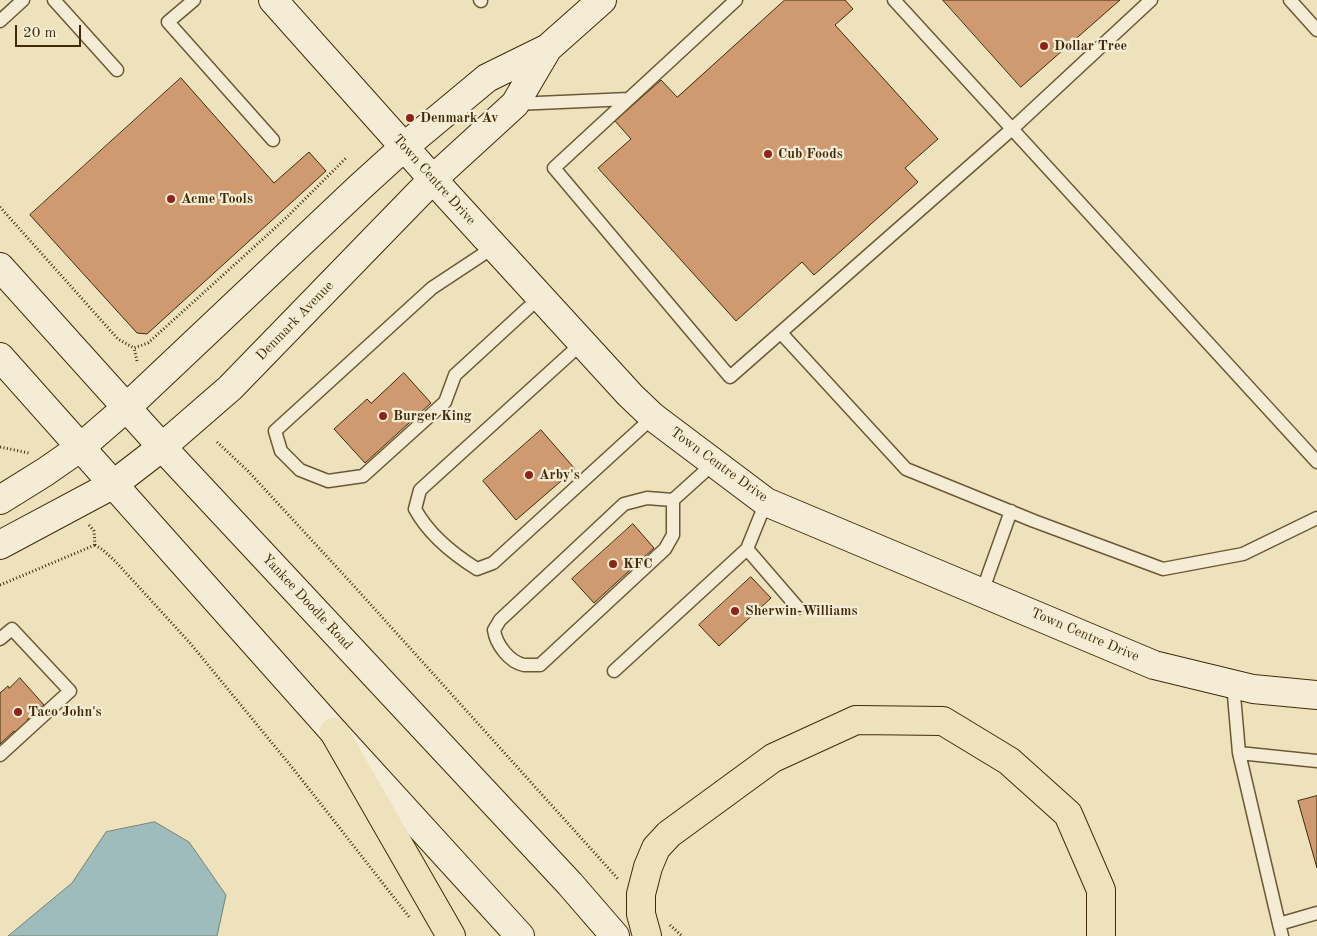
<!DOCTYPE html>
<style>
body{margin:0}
#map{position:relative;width:1317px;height:936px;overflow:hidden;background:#eee2bd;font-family:"Old Standard TT",serif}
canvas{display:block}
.scale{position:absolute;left:15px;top:25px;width:66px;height:22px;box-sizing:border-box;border:2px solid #412a07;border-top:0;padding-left:6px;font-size:15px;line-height:18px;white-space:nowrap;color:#412a07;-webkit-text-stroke:4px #f4ecd4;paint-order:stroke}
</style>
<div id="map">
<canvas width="1317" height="936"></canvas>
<div class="scale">20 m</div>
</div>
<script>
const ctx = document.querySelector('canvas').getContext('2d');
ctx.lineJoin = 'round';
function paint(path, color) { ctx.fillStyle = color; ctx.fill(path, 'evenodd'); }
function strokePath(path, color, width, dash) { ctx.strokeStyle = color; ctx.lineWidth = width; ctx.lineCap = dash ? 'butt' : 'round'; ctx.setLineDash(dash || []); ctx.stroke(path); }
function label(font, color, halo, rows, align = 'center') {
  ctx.font = font + ' "Old Standard TT",serif'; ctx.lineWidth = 4.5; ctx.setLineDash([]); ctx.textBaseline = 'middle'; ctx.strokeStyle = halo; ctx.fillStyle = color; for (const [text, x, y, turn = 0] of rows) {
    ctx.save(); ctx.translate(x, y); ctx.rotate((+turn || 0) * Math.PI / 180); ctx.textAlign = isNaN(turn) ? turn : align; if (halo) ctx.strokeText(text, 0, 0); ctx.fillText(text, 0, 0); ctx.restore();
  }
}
const water = new Path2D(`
 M155,822L189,842L226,895L217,936H8L72,883L106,832Z`);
const building = new Path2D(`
 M785,0H845L853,9L835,25L938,139L905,168L918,182L814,275L802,262L736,321L598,168L631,139L615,121L661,80L677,97Z
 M943,0H1120L1021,87Z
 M181,78L274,183L309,152L326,171L147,334L137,333L30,215Z
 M404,373L431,403L365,463L334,429L367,399L371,403Z
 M541,430L575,469L516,520L483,481Z
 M633,524L654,548L594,603L572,579Z
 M751,577L771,598L719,646L699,625Z
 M20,678L44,705L27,720L30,724L18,735L14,731L0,744V693L8,686L9,688Z
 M1317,796V868L1298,801Z`);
const path = new Path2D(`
 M0,207L118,339L134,348
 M137,361L134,348L148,343L285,219L346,158
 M217,442L248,471L354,586L619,880
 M0,447L29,453
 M89,525L94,531L95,545
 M95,545L103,550L116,562L190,643L295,771L410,918
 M0,585L95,545
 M670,925L682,936`);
const lane = new Path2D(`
 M54,0L117,70
 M194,0L168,22L273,140
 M480,0L481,1
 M736,0L554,168L730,377L1012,129L1151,0
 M894,0L1317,462
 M1290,0L1317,30
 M0,21L23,0
 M515,104L629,99
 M494,247L432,288L275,431L281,451L300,470L328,481L363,476L445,402L455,375L540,297
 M781,333L906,469L1034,521L1163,569L1243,554L1317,518
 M582,343L420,490L415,509C428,533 453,554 477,569L493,563L653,417
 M673,500V535L665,549L540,665C535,665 529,665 524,665C509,662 496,644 494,630L500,620L624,504L647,498L673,500L714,463
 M747,549L798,608
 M982,592L1011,511
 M0,639L12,629L70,691L0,755
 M614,671L747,549L766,502
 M1233,684L1239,753L1279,924L1317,913
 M1239,753L1317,761
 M1279,924L1282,936`);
const secondary = new Path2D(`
 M273,0L447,195L630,395L653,417L766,502L1154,665L1253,689L1317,695
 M0,267L162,447L570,884L615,936
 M0,357L334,732L520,936
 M0,500L45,472L81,447L127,407L360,187L404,147L487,78L548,48L602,0
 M0,545L114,484L162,447L230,388L433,179L515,104L548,48`);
const highway = new Path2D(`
 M334,732L451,936
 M647,936L641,914V894L648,867L656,848L669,834L773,758L856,720L943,721L1009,761L1068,814L1101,890V936`);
const markers = [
 [1044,46,5,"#8f2418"],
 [410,118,5,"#8f2418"],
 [768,154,5,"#8f2418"],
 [171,199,5,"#8f2418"],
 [383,416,5,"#8f2418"],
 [529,475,5,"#8f2418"],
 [613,564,5,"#8f2418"],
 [735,611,5,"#8f2418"],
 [18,712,5,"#8f2418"]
];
const poiNames = [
 ["Dollar Tree",1054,46],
 ["Denmark Av",420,118],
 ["Cub Foods",778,154],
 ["Acme Tools",181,199],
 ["Burger King",393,416],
 ["Arby's",539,475],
 ["KFC",623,564],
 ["Sherwin-Williams",745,611],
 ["Taco John's",28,712]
];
const streetNames = [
 ["Town Centre Drive",434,180,48],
 ["Denmark Avenue",295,321,-46],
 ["Town Centre Drive",719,465,36],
 ["Yankee Doodle Road",307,602,47],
 ["Town Centre Drive",1085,635,23]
];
paint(water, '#9dbcbb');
strokePath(water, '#788273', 1);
paint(building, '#d09a71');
strokePath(building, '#412a07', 1);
strokePath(lane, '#6c5834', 15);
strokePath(secondary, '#412a07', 30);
strokePath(highway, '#412a07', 30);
strokePath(path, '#412a07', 3, [1, 2.5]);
strokePath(lane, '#f4ecd4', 12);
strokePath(secondary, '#f4ecd4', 28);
strokePath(highway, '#eee2bd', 28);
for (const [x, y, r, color] of markers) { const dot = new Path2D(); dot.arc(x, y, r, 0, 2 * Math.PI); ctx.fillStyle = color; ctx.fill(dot); strokePath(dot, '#f4ecd4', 2); }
label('bold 14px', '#412a07', '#f4ecd4', poiNames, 'left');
label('14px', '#412a07', '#f4ecd4', streetNames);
</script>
